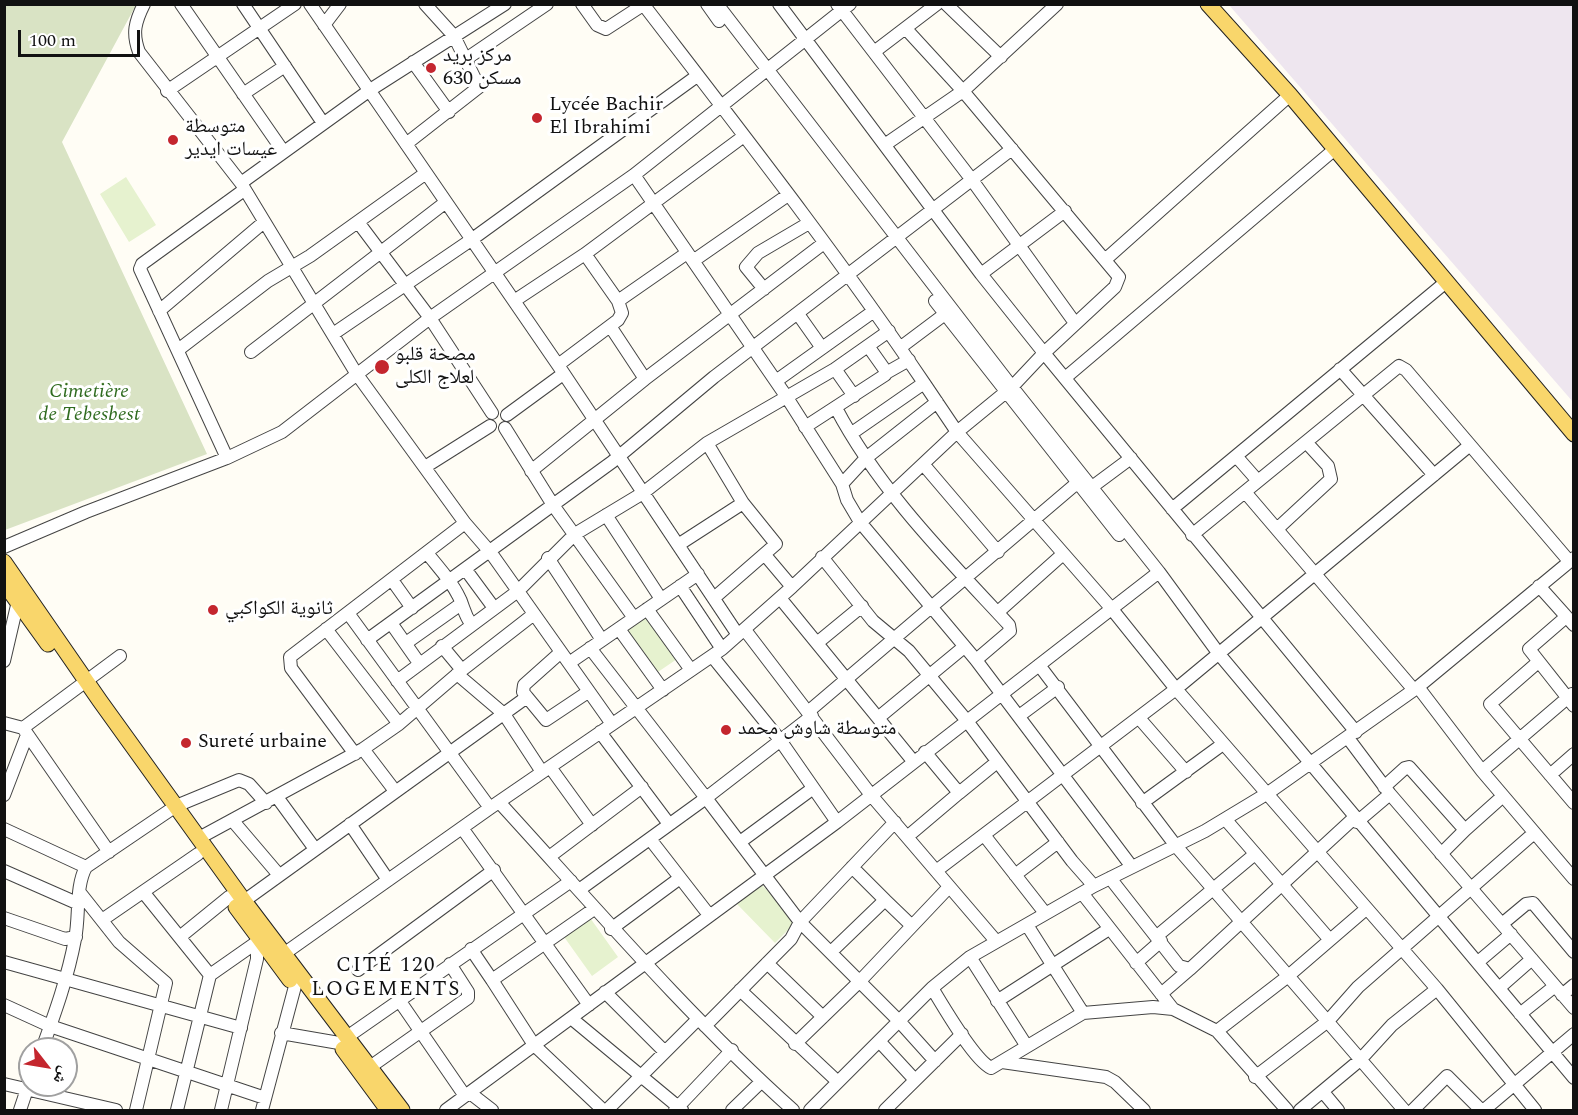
<!DOCTYPE html>
<meta charset="utf-8">
<style>
body{margin:0}
#map{position:relative;width:1578px;height:1115px;overflow:hidden;background:#fffdf5;font-family:Spectral,"Noto Naskh Arabic",serif}
canvas{display:block}
.frame{position:absolute;inset:0;border:6px solid #111;pointer-events:none}
.north{position:absolute;left:18px;top:1037px;width:60px;height:60px;box-sizing:border-box;background:#fff;border:2px solid #a0a0a0;border-radius:50%;rotate:121deg;font-size:16px;font-weight:700;line-height:24px;text-align:center;color:#111}
.north::after{content:'';display:block;margin:auto;width:21px;height:27px;background:#c4262e;clip-path:polygon(50% 0,100% 100%,50% 72%,0 100%)}
.scale{position:absolute;left:18px;top:30px;width:122px;height:27px;box-sizing:border-box;border:3px solid #111;border-top:0;padding-left:8px;font-size:18px;line-height:21px;white-space:nowrap;color:#111;-webkit-text-stroke:4px #fff;paint-order:stroke}
</style>
<div id="map">
<canvas width="1578" height="1115"></canvas>
<div class="frame"></div>
<div class="north">ش</div>
<div class="scale">100 m</div>
</div>
<script>
const ctx = document.querySelector('canvas').getContext('2d');
ctx.lineJoin = 'round';
function paint(path, color) { ctx.fillStyle = color; ctx.fill(path, 'evenodd'); }
function strokePath(path, color, width, dash) { ctx.strokeStyle = color; ctx.lineWidth = width; ctx.lineCap = dash ? 'butt' : 'round'; ctx.setLineDash(dash || []); ctx.stroke(path); }
function label(font, color, halo, rows, align = 'center') {
  ctx.font = font + ' Spectral,"Noto Naskh Arabic",serif'; ctx.lineWidth = 6; ctx.setLineDash([]); ctx.textBaseline = 'middle'; ctx.strokeStyle = halo; ctx.fillStyle = color; for (const [text, x, y, turn = 0] of rows) {
    ctx.save(); ctx.translate(x, y); ctx.rotate((+turn || 0) * Math.PI / 180); ctx.textAlign = isNaN(turn) ? turn : align; if (halo) ctx.strokeText(text, 0, 0); ctx.fillText(text, 0, 0); ctx.restore();
  }
}
const industrial = new Path2D(`
 M1229,5H1573V402Z`);
const cemetery = new Path2D(`
 M5,4L136,5L62,142L207,454L5,530Z`);
const pitch = new Path2D(`
 M126,177L156,225L129,242L100,194Z
 M645,614L677,659L655,674L624,629Z
 M758,881L797,921L775,943L736,903Z
 M588,915L618,957L592,976L562,934Z`);
const minor = new Path2D(`
 M144,4C135,22 132,33 139,52L241,183L356,373L465,523L491,553L612,724
 M181,4L283,151
 M243,4L323,123
 M310,4L558,365L738,635
 M582,4L597,25L606,29L643,5
 M643,4C739,129 836,253 924,383
 M707,4L719,21
 M717,4L1012,387L1159,572L1219,654L1574,1078
 M779,4L981,274L1044,353L1115,287L1119,277L963,91L907,30
 M837,4L972,180L1075,323
 M946,4L1001,57
 M324,25L340,4
 M874,52L937,4
 M466,59L547,4
 M413,62L449,112
 M167,91L295,4
 M243,94L285,66
 M406,144L479,87L454,36L425,4
 M886,144L963,91L1057,4
 M634,175L786,396L842,484L847,500L860,522L976,660L1132,867
 M241,183L370,90L505,4
 M358,222L430,318L492,413
 M585,254L618,301L687,253
 M1106,259L1290,95
 M693,261L788,195
 M981,274L1065,211
 M764,289L746,267L758,253L809,223
 M514,301L585,254L744,136
 M935,301L1119,535
 M159,311L264,222
 M798,314L822,348
 M610,326L645,379
 M333,334L471,240L697,76
 M901,347L945,314
 M178,350L268,281L310,256L426,173
 M251,352L446,202
 M558,365L618,320L622,313L618,301
 M835,369L854,396
 M1340,369L1434,475
 M886,373L909,360
 M1065,378L1335,149
 M776,381L874,311
 M836,408C879,490 947,558 1009,625L1010,631L976,660
 M507,415L563,374
 M805,427L885,375V370L868,346
 M505,428L553,505L634,618
 M852,433L924,383L957,432L1111,608L1176,689L1437,989L1535,1110
 M707,443L743,503L776,544L714,598
 M1236,456L1258,481
 M227,458L140,269L142,264L244,190
 M923,464L998,552
 M425,467L490,426
 M531,471L645,379L824,243
 M842,484L866,458L937,402
 M1092,487L1131,458
 M1245,492L1414,690
 M1172,509L1446,282
 M606,515L661,599
 M1277,529L1331,479L1328,466L1306,442
 M1192,535L1399,366L1406,370L1569,561
 M678,545L743,503
 M4,547L86,512L227,458L282,432L430,318L634,175L850,4
 M427,553C438,567 450,579 458,595C465,607 462,612 472,625
 M765,555L792,587
 M822,557L873,621L909,651L967,721L1072,861L1094,886
 M548,558L602,640
 M466,570L494,608
 M392,580L412,608
 M680,586L722,649
 M1539,586L1574,625
 M780,598L878,718
 M647,609L691,670
 M998,612L1063,554
 M348,613L490,808
 M1566,617L1529,649L1574,706
 M391,623L419,663
 M326,629L399,724
 M619,629L663,690
 M745,630L871,795L996,941
 M367,640L612,462L714,377L1012,149
 M406,643L461,604
 M817,643L862,606
 M442,646L462,670
 M712,656L780,740L837,822
 M4,661L18,601
 M569,663L698,574
 M1537,663L1490,704L1574,803
 M1039,665L1176,846L1404,1110
 M457,674L504,714L542,772
 M397,681L518,591L575,534L643,493L707,443L835,369L889,331
 M1418,687L1482,771L1574,879
 M527,697L546,720L588,692
 M809,711L1077,483
 M812,716L706,798L800,922L899,1021L935,1061
 M1019,716L1058,687
 M1139,718L1186,772
 M4,723L23,728L109,852
 M23,728L120,656
 M600,732L669,824
 M1348,738L1390,794L1574,1008
 M363,749L395,791
 M925,752L959,793L997,762
 M355,754L291,668L290,657L465,523
 M913,761L878,718L964,647
 M550,767L592,825
 M1482,771L1572,694
 M1550,775L1574,754
 M1384,787L1405,768L1409,767L1465,830L1503,796
 M4,795L27,735
 M277,797L315,849
 M499,802C595,907 687,1015 793,1110
 M1142,803L1223,744
 M1226,820L1330,940
 M233,821L279,875
 M1357,822L1390,794
 M350,824L388,880
 M462,828L589,1005
 M4,829L86,867
 M984,835L1045,913
 M907,837L959,793
 M199,838L363,749L399,724L462,670L534,614
 M650,839L709,915
 M740,842L812,789
 M1441,854L1465,830
 M549,857L642,787
 M4,871L79,904
 M936,871L1176,689L1470,445
 M1015,875L1058,842
 M1110,878L1179,966L1190,969L1354,818
 M579,890L706,798L590,648
 M144,893L210,975
 M1082,893L1173,1009
 M81,894L119,942L166,983L136,1110
 M885,900L912,926
 M244,901L527,697L523,692L524,685L561,652
 M4,918L65,939L76,937
 M102,920L198,854
 M1502,924L1526,904L1533,903L1574,952
 M1027,925L1083,1013
 M611,929L680,878
 M181,936L229,897
 M1157,936L1255,854
 M471,949L492,980L594,909
 M831,952L885,900L852,867
 M970,957L1026,1045
 M278,958L490,808L722,649L792,587L957,432L1012,387L1044,353L1356,732
 M4,962L241,1028
 M1478,962L1511,934
 M767,963L823,1017
 M1136,963L1161,941
 M358,970L494,870
 M492,980L534,1045L603,1110
 M932,988C943,1006 974,1060 991,1068L1083,1013L1153,1007L1173,1009L1217,1031L1287,1110
 M1499,988L1532,959
 M740,990L838,1082
 M605,992L665,1052
 M1161,994L1190,969
 M1562,995L1574,985
 M399,1000L465,1096
 M997,1001L1109,929
 M4,1005L50,1026L265,1098
 M1520,1014L1555,986
 M571,1018L682,1110
 M705,1026L791,939L800,922L895,822
 M1217,1031L1287,977L1366,909
 M281,1033L339,1043
 M347,1037L571,881
 M879,1041L915,1080
 M795,1044L860,981L949,887
 M42,1049C55,1013 68,977 75,939C80,916 75,887 86,867L176,806L239,780L249,784L266,803
 M1002,1062L1106,1077L1115,1082L1144,1110
 M370,1067L468,998V992L450,964
 M1255,1077L1328,1021L1358,987L1534,833
 M4,1084L116,1110
 M1323,1092L1338,1110
 M470,1093L492,1110
 M20,1110L30,1080
 M177,1110L210,975L260,940
 M221,1110L257,959V942
 M262,1110L298,975
 M446,1110L837,822L1159,572
 M607,1110L698,1019
 M675,1110L732,1050
 M732,1110L761,1082
 M810,1110L932,988L970,957L1094,886L1205,831L1268,793L1418,687L1574,558
 M885,1110L962,1034
 M1300,1110L1360,1060L1392,1025L1437,989
 M1413,1110L1447,1076L1481,1110
 M1484,1110L1574,1034`);
const major = new Path2D(`
 M1208,4L1290,95L1574,434
 M4,562L100,701L244,901L402,1110
 M4,583L48,644
 M236,907L290,980
 M343,1049L388,1110`);
const markers = [
 [431,68,6,"#c4262e"],
 [537,118,6,"#c4262e"],
 [173,140,6,"#c4262e"],
 [382,367,8,"#c4262e"],
 [213,610,6,"#c4262e"],
 [726,730,6,"#c4262e"],
 [186,743,6,"#c4262e"]
];
const poiNames = [
 ["مركز بريد",443,57],
 ["630 مسكن",443,80],
 ["Lycée Bachir",549,106],
 ["El Ibrahimi",549,129],
 ["متوسطة",185,128],
 ["عيسات ايدير",185,151],
 ["مصحة قلبو",395,356],
 ["لعلاج الكلى",395,379],
 ["ثانوية الكواكبي",225,610],
 ["متوسطة شاوش محمد",738,730],
 ["Sureté urbaine",198,743]
];
const parkNames = [
 ["Cimetière",89,393],
 ["de Tebesbest",89,416]
];
const neighbourhoodNames = [
 ["CITÉ 120",386,967],
 ["LOGEMENTS",386,991]
];
paint(industrial, '#eee6ef');
paint(cemetery, '#d9e3c4');
paint(pitch, '#e6f2cf');
strokePath(minor, '#444', 14);
strokePath(major, '#222', 17);
strokePath(minor, '#fff', 12);
strokePath(major, '#f9d66b', 15);
for (const [x, y, r, color] of markers) { const dot = new Path2D(); dot.arc(x, y, r, 0, 2 * Math.PI); ctx.fillStyle = color; ctx.fill(dot); strokePath(dot, '#fff', 2); }
label('20px', '#111', '#fff', poiNames, 'left');
label('italic 20px', '#2f6b1f', '#fff', parkNames);
ctx.letterSpacing = '1.5px';
label('21px', '#111', '#fff', neighbourhoodNames);
ctx.letterSpacing = '0px';
</script>
